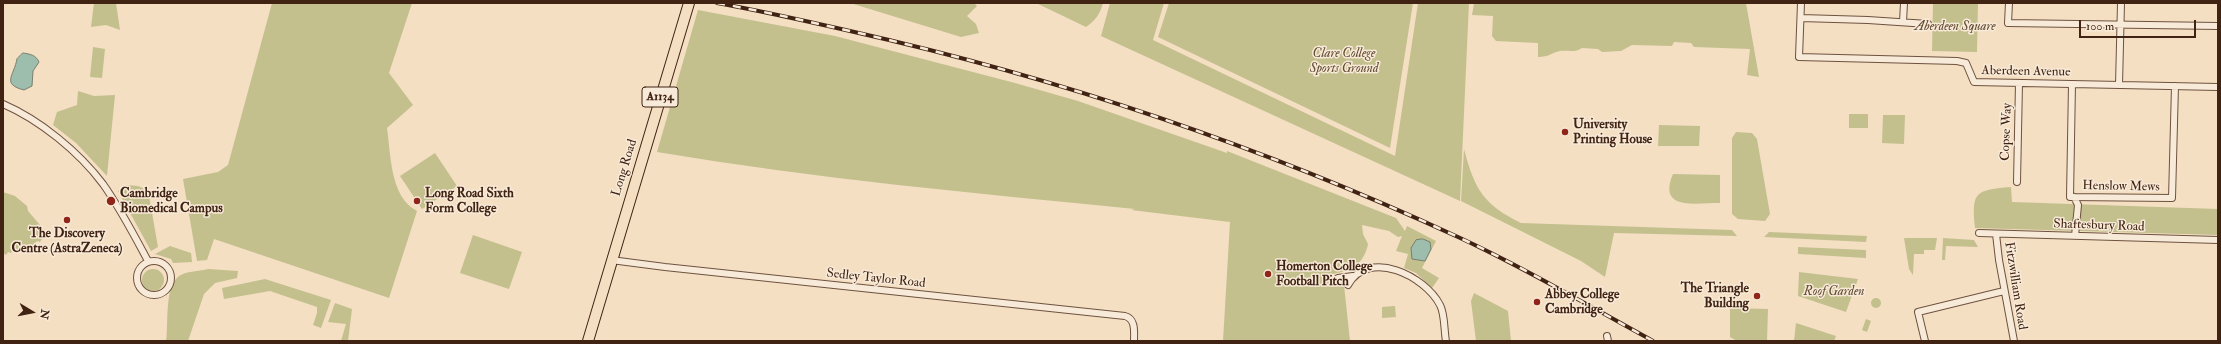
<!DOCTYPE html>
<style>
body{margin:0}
#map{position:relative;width:2221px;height:344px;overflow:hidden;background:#f4dfc3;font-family:"IM FELL Double Pica",serif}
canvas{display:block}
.frame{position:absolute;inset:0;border:4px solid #412313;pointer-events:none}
.north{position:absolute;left:12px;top:292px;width:40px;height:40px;-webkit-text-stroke:3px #f8ead8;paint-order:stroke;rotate:100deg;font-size:11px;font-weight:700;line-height:16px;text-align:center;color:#412313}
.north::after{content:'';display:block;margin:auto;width:14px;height:18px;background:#412313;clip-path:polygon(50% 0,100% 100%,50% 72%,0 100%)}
.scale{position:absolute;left:2079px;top:20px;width:117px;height:18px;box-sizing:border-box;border:2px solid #412313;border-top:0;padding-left:5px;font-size:12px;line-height:14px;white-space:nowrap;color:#412313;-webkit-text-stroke:3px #f8ead8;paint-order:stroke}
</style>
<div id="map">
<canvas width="2221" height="344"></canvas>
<div class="frame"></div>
<div class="north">N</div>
<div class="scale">100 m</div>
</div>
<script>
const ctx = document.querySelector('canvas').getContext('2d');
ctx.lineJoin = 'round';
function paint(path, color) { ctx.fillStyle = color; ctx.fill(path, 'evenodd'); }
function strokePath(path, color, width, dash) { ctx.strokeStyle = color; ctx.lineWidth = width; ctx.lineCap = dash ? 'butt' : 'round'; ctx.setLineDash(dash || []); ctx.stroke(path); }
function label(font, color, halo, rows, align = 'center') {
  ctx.font = font + ' "IM FELL Double Pica",serif'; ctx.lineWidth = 3; ctx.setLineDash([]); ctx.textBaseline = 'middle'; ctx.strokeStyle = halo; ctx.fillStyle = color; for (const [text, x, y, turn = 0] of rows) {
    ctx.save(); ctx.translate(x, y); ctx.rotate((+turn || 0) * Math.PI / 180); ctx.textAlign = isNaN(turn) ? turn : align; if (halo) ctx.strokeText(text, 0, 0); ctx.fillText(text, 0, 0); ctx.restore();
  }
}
const green = new Path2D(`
 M94,3H116L120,30L106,25L91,27Z
 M272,3H412L389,73L413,105L387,128C391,155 390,197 417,211L389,298L214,239L207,260L197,261L183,179L218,172L228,165Z
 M850,3H974L977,6L967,16L976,24L979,33L961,37Z
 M1036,3H1103C1100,14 1096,20 1086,27Z
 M1110,3H1164L1153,40L1395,156L1418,3H1469L1460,201L1101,36Z
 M1169,3H1413L1390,148L1158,37Z
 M1474,3H1746L1759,77L1747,75L1750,49L1694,47L1691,43L1674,42L1672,46L1632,45L1621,51L1602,52L1598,49L1582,48C1575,53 1568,50 1560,51C1551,53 1549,57 1538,57V43L1496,41L1492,36L1493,16L1472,15Z
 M1933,3H1978L1977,52L1932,51Z
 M698,10L835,36L1015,83L1078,101L1227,153V151L1396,218L1405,231L1407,226L1436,241L1422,268L1439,278L1432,288L1416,273L1404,268L1408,254L1396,251L1402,236L1398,237L1389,231L1362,225L1363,234L1368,244C1364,264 1352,270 1333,274V280H1339L1344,285L1350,341H1223L1230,222L1131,210L1135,209C975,193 816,179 657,152Z
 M93,47L105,49L102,78L90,77Z
 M78,91L94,96L115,95L107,176L76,143L53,125L57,112L77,105Z
 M1849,114H1868V128H1849Z
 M1883,115H1905L1904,144L1882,143Z
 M1659,125L1700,126L1699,146H1658Z
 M1736,132L1752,133L1757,139L1770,214L1765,221L1738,219L1732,214V138Z
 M1464,149C1475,190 1483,204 1521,223L1732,230L1737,236L1614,233L1605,277L1581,261L1461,201Z
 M435,153L457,186L422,209L400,176Z
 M1673,174L1720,175V203C1696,203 1657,211 1673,174Z
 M127,185L138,186L148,190L158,247L151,251L118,191Z
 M2011,187L2012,202L2218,209V235L1975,228C1971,191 1976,190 2011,187Z
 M3,192L15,196L27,206L28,211L46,232L40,242L37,241L33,246L30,244L27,250L23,248L21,251L18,249L16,252L13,250L11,253L8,252L6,255L3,253Z
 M1769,232L1867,236L1866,242L1764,237Z
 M473,235L522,252L509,289L460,273Z
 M1904,238H1937L1935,250H1924V254H1914L1913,275L1909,269Z
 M1943,238L1974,240L1978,247L1946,246L1945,260H1942Z
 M170,246L191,253L192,262L173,263L171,259L155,254Z
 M1798,247L1866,250V258L1798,254Z
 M208,269L238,271L237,278L215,283L204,294L188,341H166C169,324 163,281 183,274C190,271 200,271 208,269Z
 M142 280a11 11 0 1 1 22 0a11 11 0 1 1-22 0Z
 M1799,272L1858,279L1846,312L1798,296Z
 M265,279L331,300L321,328L313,325L317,313V307L270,291L224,299L222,288Z
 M1474,293L1508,311L1511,341H1476L1471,301Z
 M1871 303a5 5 0 1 1 10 0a5 5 0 1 1-10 0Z
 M335,303L352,309L348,341H341L346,324L328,322Z
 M1395,306L1396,317L1382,318V307Z
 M1730,308L1768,309L1767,341H1737L1730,337Z
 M1866,319L1871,321L1867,332L1862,330Z
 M1796,323L1836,336L1834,341H1794Z`);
const water = new Path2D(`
 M23,53C30,54 36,55 39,62L33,71L32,86L24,90C1,84 14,76 17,59Z
 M1423,239L1430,242L1431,249L1425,261L1412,259L1411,248L1416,240Z`);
const minor = new Path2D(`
 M1801,3L1799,57L1957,61L1966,63L1974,82L2218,87
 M2009,3L2008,23L2218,26
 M1801,18L1868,20L1928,24
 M1903,22L1904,3
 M2072,84L2070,197L2172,198L2175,86
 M2119,85L2121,3
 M3,104C40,120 79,152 103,184C120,208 134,235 148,261
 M2017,182L2019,83
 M2074,197L2078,205L2075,236
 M1979,233L2218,240
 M1996,234L1999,260L2014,341
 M611,260L665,267L1125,316C1136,319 1134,332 1134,341
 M137 278a17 17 0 1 1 34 0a17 17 0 1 1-34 0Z
 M1338,278L1353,276
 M1348,285C1369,248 1425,276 1440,305C1445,314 1444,331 1446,341
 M1607,336L1608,341
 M1925,341L1918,312L2004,291`);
const primary = new Path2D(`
 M588,341L689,3`);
const rail = new Path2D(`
 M717,3C762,11 806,21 850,31C1060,78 1263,147 1458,237C1525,268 1589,306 1653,341`);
const markers = [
 [1565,132,4,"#8f2418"],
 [111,201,5,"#8f2418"],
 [417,201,4,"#8f2418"],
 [67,220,4,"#8f2418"],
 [1268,274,4,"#8f2418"],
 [1757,296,4,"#8f2418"],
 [1537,302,4,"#8f2418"]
];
const shields = [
 [660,97,36]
];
const shieldNames = [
 ["A1134",660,97]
];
const parkNames = [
 ["Aberdeen Square",1955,27],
 ["Clare College",1344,54],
 ["Sports Ground",1344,69],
 ["Roof Garden",1834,292]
];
const streetNames = [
 ["Aberdeen Avenue",2026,72,1],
 ["Copse Way",2007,132,-88],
 ["Long Road",625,168,-73],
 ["Henslow Mews",2121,187,1],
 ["Shaftesbury Road",2099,226,2],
 ["Sedley Taylor Road",876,279,6],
 ["Fitzwilliam Road",2015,286,81]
];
const poiNames = [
 ["University",1573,125],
 ["Printing House",1573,140],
 ["Cambridge",120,194],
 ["Biomedical Campus",120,209],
 ["Long Road Sixth",425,194],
 ["Form College",425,209],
 ["The Discovery",67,234,"center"],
 ["Centre (AstraZeneca)",67,249,"center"],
 ["Homerton College",1276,267],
 ["Football Pitch",1276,282],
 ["The Triangle",1749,289,"right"],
 ["Building",1749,304,"right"],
 ["Abbey College",1545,295],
 ["Cambridge",1545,310]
];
paint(green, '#c3c08e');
paint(water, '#9dbdad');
strokePath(water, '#787f6f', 1);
strokePath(minor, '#6e523f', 8);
strokePath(primary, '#412313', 12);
strokePath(minor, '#f8ead8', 6);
strokePath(primary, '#f4dfc3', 10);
strokePath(rail, '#412313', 4);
strokePath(rail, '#f8ead8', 2.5, [8]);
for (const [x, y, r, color] of markers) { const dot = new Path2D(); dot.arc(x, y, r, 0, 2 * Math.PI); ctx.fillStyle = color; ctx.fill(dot); strokePath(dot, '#f8ead8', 1.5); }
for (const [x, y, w] of shields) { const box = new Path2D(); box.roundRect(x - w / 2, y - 10, w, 20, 3); ctx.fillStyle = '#f8ead8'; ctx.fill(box); strokePath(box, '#412313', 1); }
label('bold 12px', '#412313', null, shieldNames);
label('italic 13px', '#624a32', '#f8ead8', parkNames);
label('13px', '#412313', '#f8ead8', streetNames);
label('bold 13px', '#412313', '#f8ead8', poiNames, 'left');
</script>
